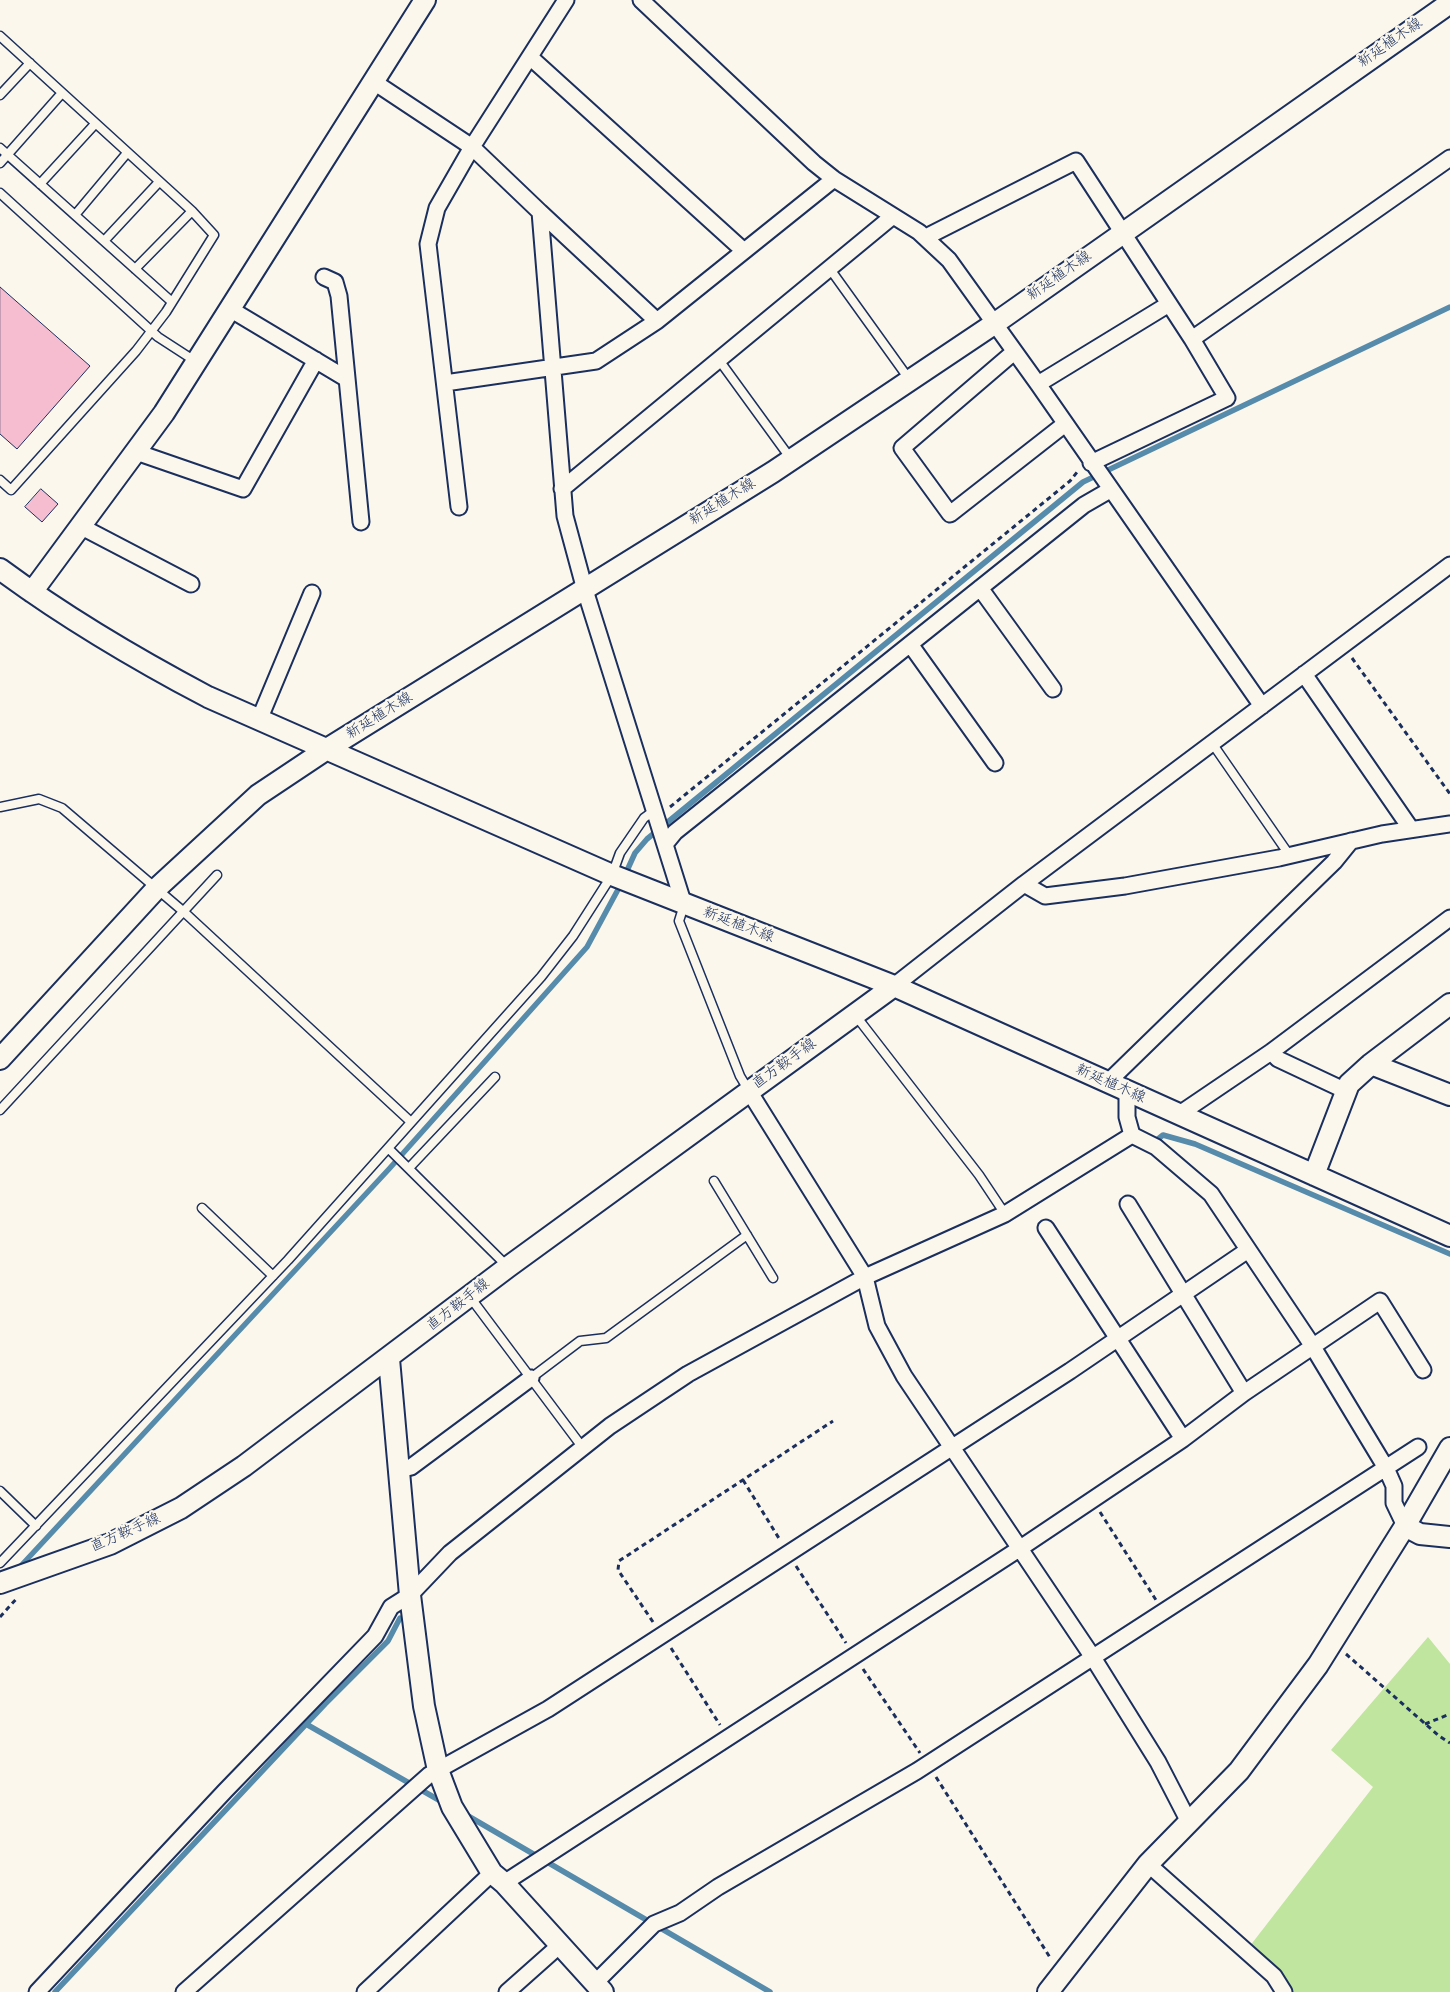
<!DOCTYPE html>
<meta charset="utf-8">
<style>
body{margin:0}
canvas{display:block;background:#fbf7ec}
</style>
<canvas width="1450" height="1992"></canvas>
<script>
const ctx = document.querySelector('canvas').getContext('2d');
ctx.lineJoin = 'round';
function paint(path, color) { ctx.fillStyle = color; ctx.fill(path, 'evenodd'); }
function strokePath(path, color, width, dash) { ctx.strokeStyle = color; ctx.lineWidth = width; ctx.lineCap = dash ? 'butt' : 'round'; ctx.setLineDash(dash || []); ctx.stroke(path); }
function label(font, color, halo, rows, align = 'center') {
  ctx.font = font + ' Kalam,"Klee One",sans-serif'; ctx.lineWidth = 4.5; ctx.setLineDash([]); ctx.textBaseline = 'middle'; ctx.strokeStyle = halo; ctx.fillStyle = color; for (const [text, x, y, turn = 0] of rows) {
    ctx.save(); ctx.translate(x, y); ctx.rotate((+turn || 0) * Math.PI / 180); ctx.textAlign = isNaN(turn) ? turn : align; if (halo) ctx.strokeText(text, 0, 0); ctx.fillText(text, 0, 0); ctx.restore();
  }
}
const green = new Path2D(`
 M1428,1637L1450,1664V1992H1284L1246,1951L1373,1787L1331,1750Z`);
const stream = new Path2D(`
 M625,875L635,853L647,839L1083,482L1450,307
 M1158,1139L1163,1135L1195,1144L1450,1254
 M18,1569L389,1169L587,947L621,884
 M306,1724L444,1803
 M463,1813L770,1992
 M55,1992L325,1704L388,1641L400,1618`);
const building = new Path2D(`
 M0,287L90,366L17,449L0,434Z
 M41,489L58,504L42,522L25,507Z`);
const path = new Path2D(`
 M1352,658L1450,794
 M670,807L1070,481L1078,471
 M743,1480L780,1540
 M1100,1512L1156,1600
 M796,1566L846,1643
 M0,1617L18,1597
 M653,1622L618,1570L619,1561L833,1421
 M671,1648L720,1725
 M1346,1654L1439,1736L1450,1743
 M863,1669L920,1753
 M1425,1724L1450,1714
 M936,1777L1051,1959`);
const lane = new Path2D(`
 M0,36L192,211L214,235L166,312L136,351L11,490L0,480
 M0,95L30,63
 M0,148L172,302
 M0,163L62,93
 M40,184L95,124
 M0,193L158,337L195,361
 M75,215L127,153
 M104,241L159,182
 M135,269L192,211
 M830,269L909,379
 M719,360L791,459
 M1212,743L1290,856
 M0,807L39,799L62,808L184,912L411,1122
 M684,905L679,921L740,1076L749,1091
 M856,1016L979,1175L1005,1214
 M0,1110L217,875
 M389,1149L507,1266
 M409,1168L495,1077
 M714,1181L773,1278
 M202,1208L273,1276
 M470,1297L583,1448
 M531,1378L580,1341L606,1338L747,1235
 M0,1491L36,1526
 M0,1563L288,1260L541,977L573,936L612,875L620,853L644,818L655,810`);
const street = new Path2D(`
 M641,0L814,163L834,179L919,232L949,260L1038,384L1262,706
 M530,57L744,251
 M374,82L472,147L540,212L565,516L585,590L684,905
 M540,212L657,321
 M926,237L1076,161L1192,339L1227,398L1091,463
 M324,277L335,282L339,296L361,522
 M230,309L347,379
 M1192,339L1450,158
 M1014,352L902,448L950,514L1065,424
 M445,383L596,361L657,321L834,179
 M1038,384L1169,304
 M136,452L243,489L316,360
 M562,489L893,216
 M459,507L428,244L437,208L472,147L566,0
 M80,526L191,584
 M980,588L1053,689
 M910,644L995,763
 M1304,674L1411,829
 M259,720L312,593
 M666,843L675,832L1084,505L1110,490
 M1024,884L1045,896L1125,886L1279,858L1382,834L1450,824
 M894,986L1024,884L1450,565
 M1271,1052L1278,1059L1346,1091
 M1107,1083L1334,862L1351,841
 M749,1091L865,1277L877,1326L904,1376L1092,1656L1158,1762L1189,1822
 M1127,1093V1117L1132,1135L1156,1147L1211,1194L1310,1342L1386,1468L1394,1486V1503L1405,1526
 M1178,1115L1271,1052L1450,918
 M1128,1204L1244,1393
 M1046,1228L1183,1439
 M399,1470L411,1467L531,1378
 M1148,1864L1274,1976L1284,1992
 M504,1883L1019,1549L1183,1439L1244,1393L1380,1301L1423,1370
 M595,1983L654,1924L680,1913L718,1887L917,1771L1418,1447
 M37,1992L225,1791L375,1636L391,1607L410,1595L450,1553L610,1426L688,1374L865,1277L1005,1214L1132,1135
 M184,1992L429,1775L548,1709L1070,1371L1248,1250
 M365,1992L492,1873
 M507,1992L560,1945`);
const secondary = new Path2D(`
 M0,569C65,617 136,659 208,697L612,875L894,986L1450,1236
 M32,592L164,413L425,0
 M0,1059L157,888L258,795L327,749L773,472L994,324L1450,3
 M1371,1064L1450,1095
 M1314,1175L1349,1084L1371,1064L1450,1004
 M389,1359L410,1595L424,1706L438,1770L452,1807L492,1873L504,1883L603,1992
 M1405,1526L1420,1534L1450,1537
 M0,1583L110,1544L181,1508L244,1466L508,1267L894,986
 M1048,1992L1148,1864L1239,1771L1318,1665L1405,1526L1450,1448`);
const streetNames = [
 ["新延植木線",1391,44,-35],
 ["新延植木線",1060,277,-35],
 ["新延植木線",723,503,-32],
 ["新延植木線",380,717,-32],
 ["新延植木線",738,926,21],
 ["直方鞍手線",785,1065,-36],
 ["新延植木線",1110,1085,24],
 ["直方鞍手線",459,1306,-38],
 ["直方鞍手線",126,1534,-24]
];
paint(green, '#c0e59f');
strokePath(stream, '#578bac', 5.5);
paint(building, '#f6bccf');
strokePath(building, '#1b2f5e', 1);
strokePath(lane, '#1b2f5e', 11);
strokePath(street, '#1b2f5e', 19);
strokePath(secondary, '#1b2f5e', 24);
strokePath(path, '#1b2f5e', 3, [5, 4]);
strokePath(lane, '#fbf7ec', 8);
strokePath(street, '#fbf7ec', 15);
strokePath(secondary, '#fbf7ec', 20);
label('15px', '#1b2f5e', '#fbf7ec', streetNames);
</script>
